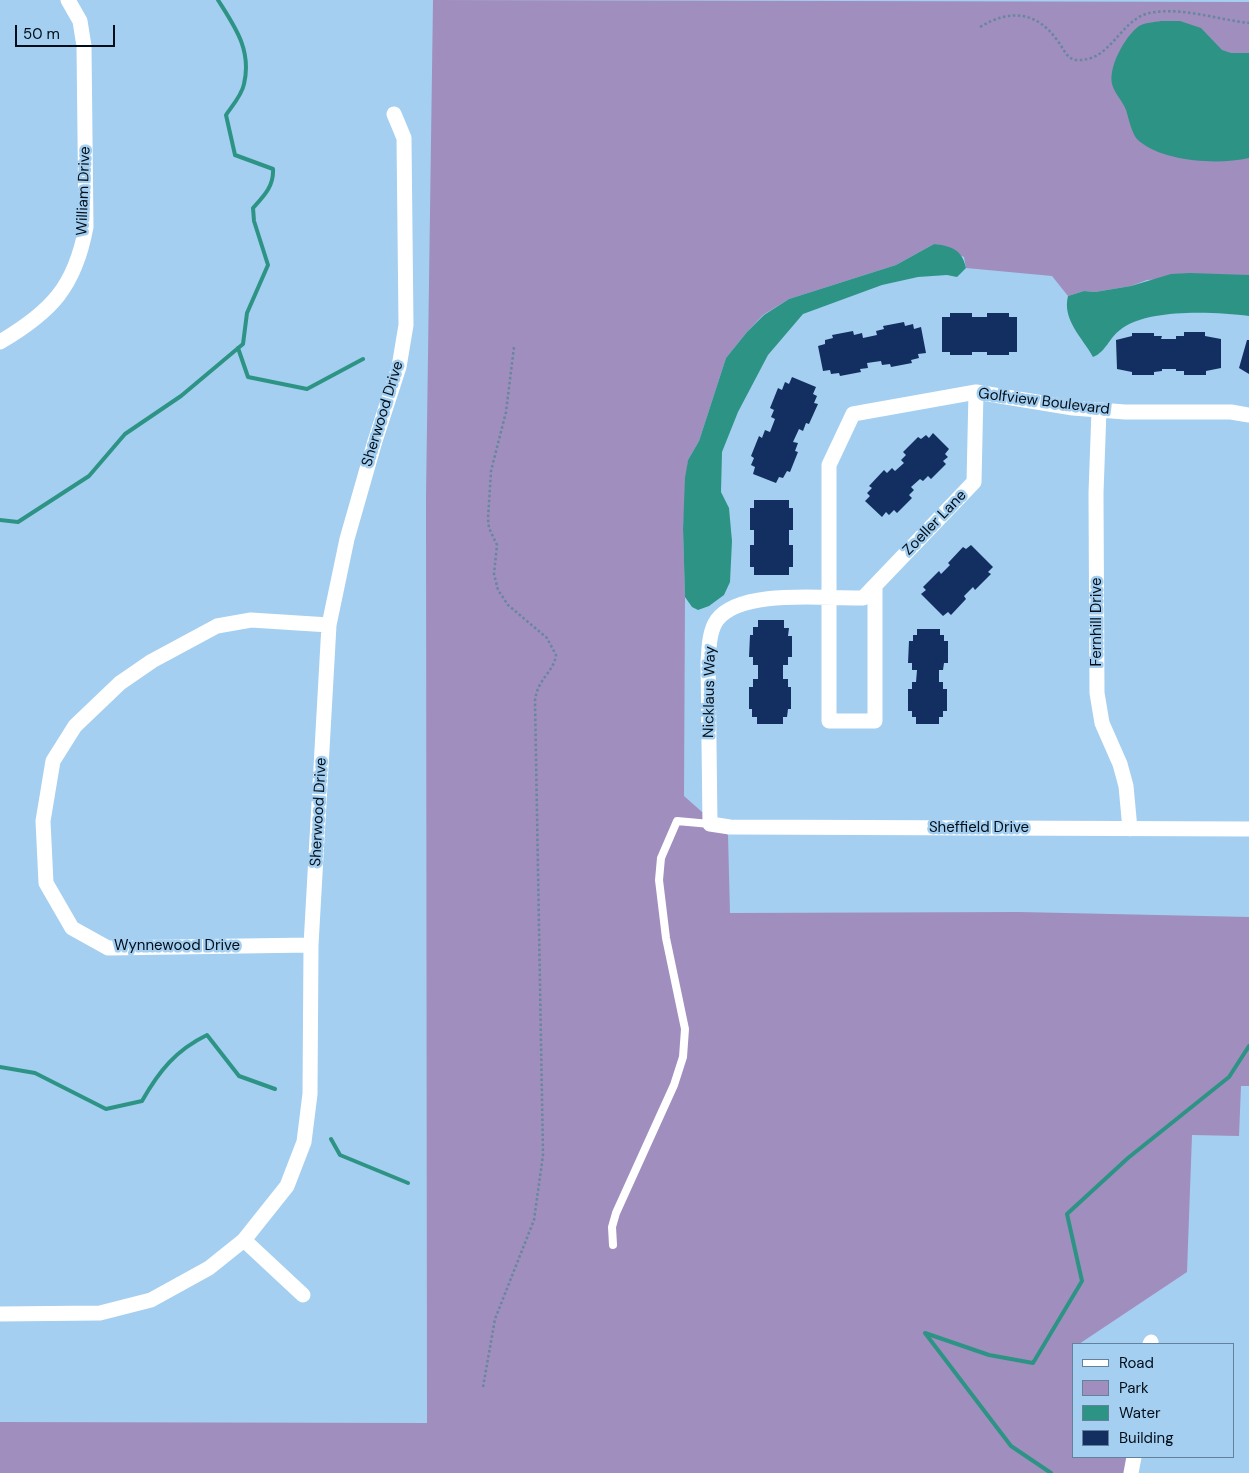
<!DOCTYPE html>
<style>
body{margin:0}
#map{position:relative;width:1249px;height:1473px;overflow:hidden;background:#a4cff0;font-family:"DM Sans",sans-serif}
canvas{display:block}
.legend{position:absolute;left:1072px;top:1343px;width:162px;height:115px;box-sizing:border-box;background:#a4cff0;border:1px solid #63819a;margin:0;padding:6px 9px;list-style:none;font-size:15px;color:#010d18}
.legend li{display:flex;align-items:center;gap:10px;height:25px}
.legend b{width:25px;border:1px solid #63819a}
.scale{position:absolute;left:15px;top:25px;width:100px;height:22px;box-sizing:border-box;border:2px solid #010d18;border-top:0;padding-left:6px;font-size:15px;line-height:18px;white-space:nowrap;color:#010d18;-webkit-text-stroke:4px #a4cff0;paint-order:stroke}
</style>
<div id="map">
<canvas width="1249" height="1473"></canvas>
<ul class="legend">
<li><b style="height:6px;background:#fff"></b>Road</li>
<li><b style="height:14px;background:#a08ebe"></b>Park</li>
<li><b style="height:14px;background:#2d9485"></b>Water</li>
<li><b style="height:14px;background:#132e60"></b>Building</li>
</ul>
<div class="scale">50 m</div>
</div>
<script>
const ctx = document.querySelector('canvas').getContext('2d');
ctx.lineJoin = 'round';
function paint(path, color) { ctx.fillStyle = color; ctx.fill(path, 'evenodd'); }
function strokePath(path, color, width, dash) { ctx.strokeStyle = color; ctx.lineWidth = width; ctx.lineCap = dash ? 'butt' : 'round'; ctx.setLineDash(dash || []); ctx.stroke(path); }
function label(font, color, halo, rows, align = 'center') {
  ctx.font = font + ' "DM Sans",sans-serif'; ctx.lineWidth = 5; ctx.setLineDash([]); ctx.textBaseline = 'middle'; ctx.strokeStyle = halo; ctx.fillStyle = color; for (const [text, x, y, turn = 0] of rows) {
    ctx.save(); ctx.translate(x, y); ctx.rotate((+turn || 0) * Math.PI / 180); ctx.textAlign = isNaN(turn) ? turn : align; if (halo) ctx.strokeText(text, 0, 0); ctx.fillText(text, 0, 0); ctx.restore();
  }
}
const green = new Path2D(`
 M433,0L1249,2V275L1147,280L1131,286L1095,292L1084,291L1068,296L1052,276L966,268L964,257L934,244L896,265L789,299L763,315L747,332L726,358L699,441L688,460L683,529L685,597L684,796L728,835L730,913L1019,912L1249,917V1086H1241L1239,1136L1192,1135L1187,1272L1079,1344H1073V1457H1134L1131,1473H0V1422L427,1423L426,496Z`);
const water = new Path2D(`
 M1161,21H1180L1201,28L1222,50L1231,53H1249V158C1218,165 1164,162 1139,141C1132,136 1129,119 1126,110C1123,102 1116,95 1113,87C1106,70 1125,36 1139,26C1144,23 1155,22 1161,21Z
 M934,244C951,246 962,249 966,268L957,277L947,275L918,277L882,285L803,314L768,355L738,412L722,452L721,492L729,508L732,541L730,582L724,595L709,606L698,610L692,607L685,597L683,529L685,478L688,460L699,441L726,358L747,332L764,315L789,299L896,265Z
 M1190,273L1249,275V316C1214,312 1148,308 1120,330C1110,337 1105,353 1093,357C1082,337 1062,320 1068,296L1084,291L1095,292L1131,286L1171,274Z`);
const stream = new Path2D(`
 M238,348L248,377L307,389L363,359
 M0,520L18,522L89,476L125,434L181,396L243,344L247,313L268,265L254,221L253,208C264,196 274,186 273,169L235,155L226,115C232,106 242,95 244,84C252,50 235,27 218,0
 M0,1067L35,1073L106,1109L142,1101C159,1071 176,1050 207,1035L239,1076L275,1089
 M331,1139L340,1155L408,1183
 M1051,1473L1011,1446L925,1333L989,1355L1033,1363L1082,1281L1067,1214L1128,1158L1229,1077L1249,1046`);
const building = new Path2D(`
 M950,313H972V317H987V313H1009V317H1017V352H1009V355H987V352H972V355H950V352H942V317H950Z
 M904,322L905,326L913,324L914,329L921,327L926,353L918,354L919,358L911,360L912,363L891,367L890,364L882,365L881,361L867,363L868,368L860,369L861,372L840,376L839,373L831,374L830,370L823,371L818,346L825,344V340L833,338L832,335L853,331L854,335L862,333L863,338L877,335L876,331L884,329L883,326Z
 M1184,332H1205V336L1221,339V368L1206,371V375H1184V371H1176V369H1162V371L1154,372V375H1132V372L1117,369L1116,340L1132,336V333H1154V336H1162L1161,339H1176V336H1184Z
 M1247,340H1249V374L1239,368Z
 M792,377L816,387L813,394L817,396L814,403L818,404L809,424L806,423L803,431L799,429L793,442L798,443L795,451L798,452L790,472L787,471L783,478L779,477L776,483L753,474L755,467L751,465L754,458L751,456L759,436L762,438L765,430L770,432L775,419L771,417L774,410L770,408L778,388L782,390L785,382L789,384Z
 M933,433L949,449L945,454L948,457L943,461L946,464L931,479L928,476L923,481L920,479L911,487L914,490L909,495L912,498L897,513L894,510L889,515L886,512L882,517L865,501L870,496L867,493L872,488L869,486L884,470L887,473L892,468L895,471L904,463L901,460L906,455L903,452L918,437L921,439L926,435L929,438Z
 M754,500H789V508H793V530H789V545H793V567H789V575H754V567H750V545H754V530H750V508H754Z
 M971,545L993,567L988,572L991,574L975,590L973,587L964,596L966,599L951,615L948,612L943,616L921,594L926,590L923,587L939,571L941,574L950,565L948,563L963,547L966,549Z
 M758,620H784V628H789L788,636H792V657H788V665H783V679H788V687H791V709H788L787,717H783V724H757V717H752V709H749V687H753V679H758V665H753V657H749L750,635H753V627H758Z
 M917,629H940V635H944V641H948V663H944L943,670H939V682H943V689H947V711H943V717H939V724H916V717H912V711H908V689H912V682H916L917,670H912V663H908L909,641H913V635H917Z`);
const path = new Path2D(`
 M980,27C1010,9 1036,11 1057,40C1064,48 1066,60 1078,60C1110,61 1119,23 1146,14C1176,5 1219,20 1249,23
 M483,1387L495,1319L534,1220L543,1155L535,701C537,679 554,672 556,655L547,638L508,605L498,590L494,574L497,545L489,528L488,519L491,471L506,412L514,347`);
const lane = new Path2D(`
 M613,1245L612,1227L616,1213L674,1085L683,1057L685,1029L666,938L659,880L661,858L677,821L710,824`);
const street = new Path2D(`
 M0,342C51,312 75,287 86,227L84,46L80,21L68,0
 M976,392L974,482L863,598C826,599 741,588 717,620C709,631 709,649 708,662L710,824L730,827L1249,829
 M1099,410L1096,493L1097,693L1102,723L1120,764L1126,786L1130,829
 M875,586V721H829V465L853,414L976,392L1073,408L1125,412H1231L1249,415
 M311,945L108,948L72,928L46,883L43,821L53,761L75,726L120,683L152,661L217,626L251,620L329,625
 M244,1240L303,1295
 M0,1314L100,1313L151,1300L209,1268L244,1240L287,1186L304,1142L310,1094L311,945L329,625L347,539L375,441L399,367L406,325L404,138L394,114
 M1150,1344L1151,1342
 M1131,1473L1134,1457`);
const streetNames = [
 ["William Drive",84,191,-88],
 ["Golfview Boulevard",1044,402,7],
 ["Sherwood Drive",383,414,-73],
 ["Zoeller Lane",935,523,-46],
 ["Fernhill Drive",1097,622,-90],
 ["Nicklaus Way",710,692,-89],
 ["Sherwood Drive",319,812,-87],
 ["Sheffield Drive",979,828],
 ["Wynnewood Drive",177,946]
];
paint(green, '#a08ebe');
paint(water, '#2d9485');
strokePath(stream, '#2d9485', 4);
paint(building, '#132e60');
strokePath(path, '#67869f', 2.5, [2.5, 2.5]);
strokePath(lane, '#fff', 8);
strokePath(street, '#fff', 15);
label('15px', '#010d18', '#a4cff0', streetNames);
</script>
